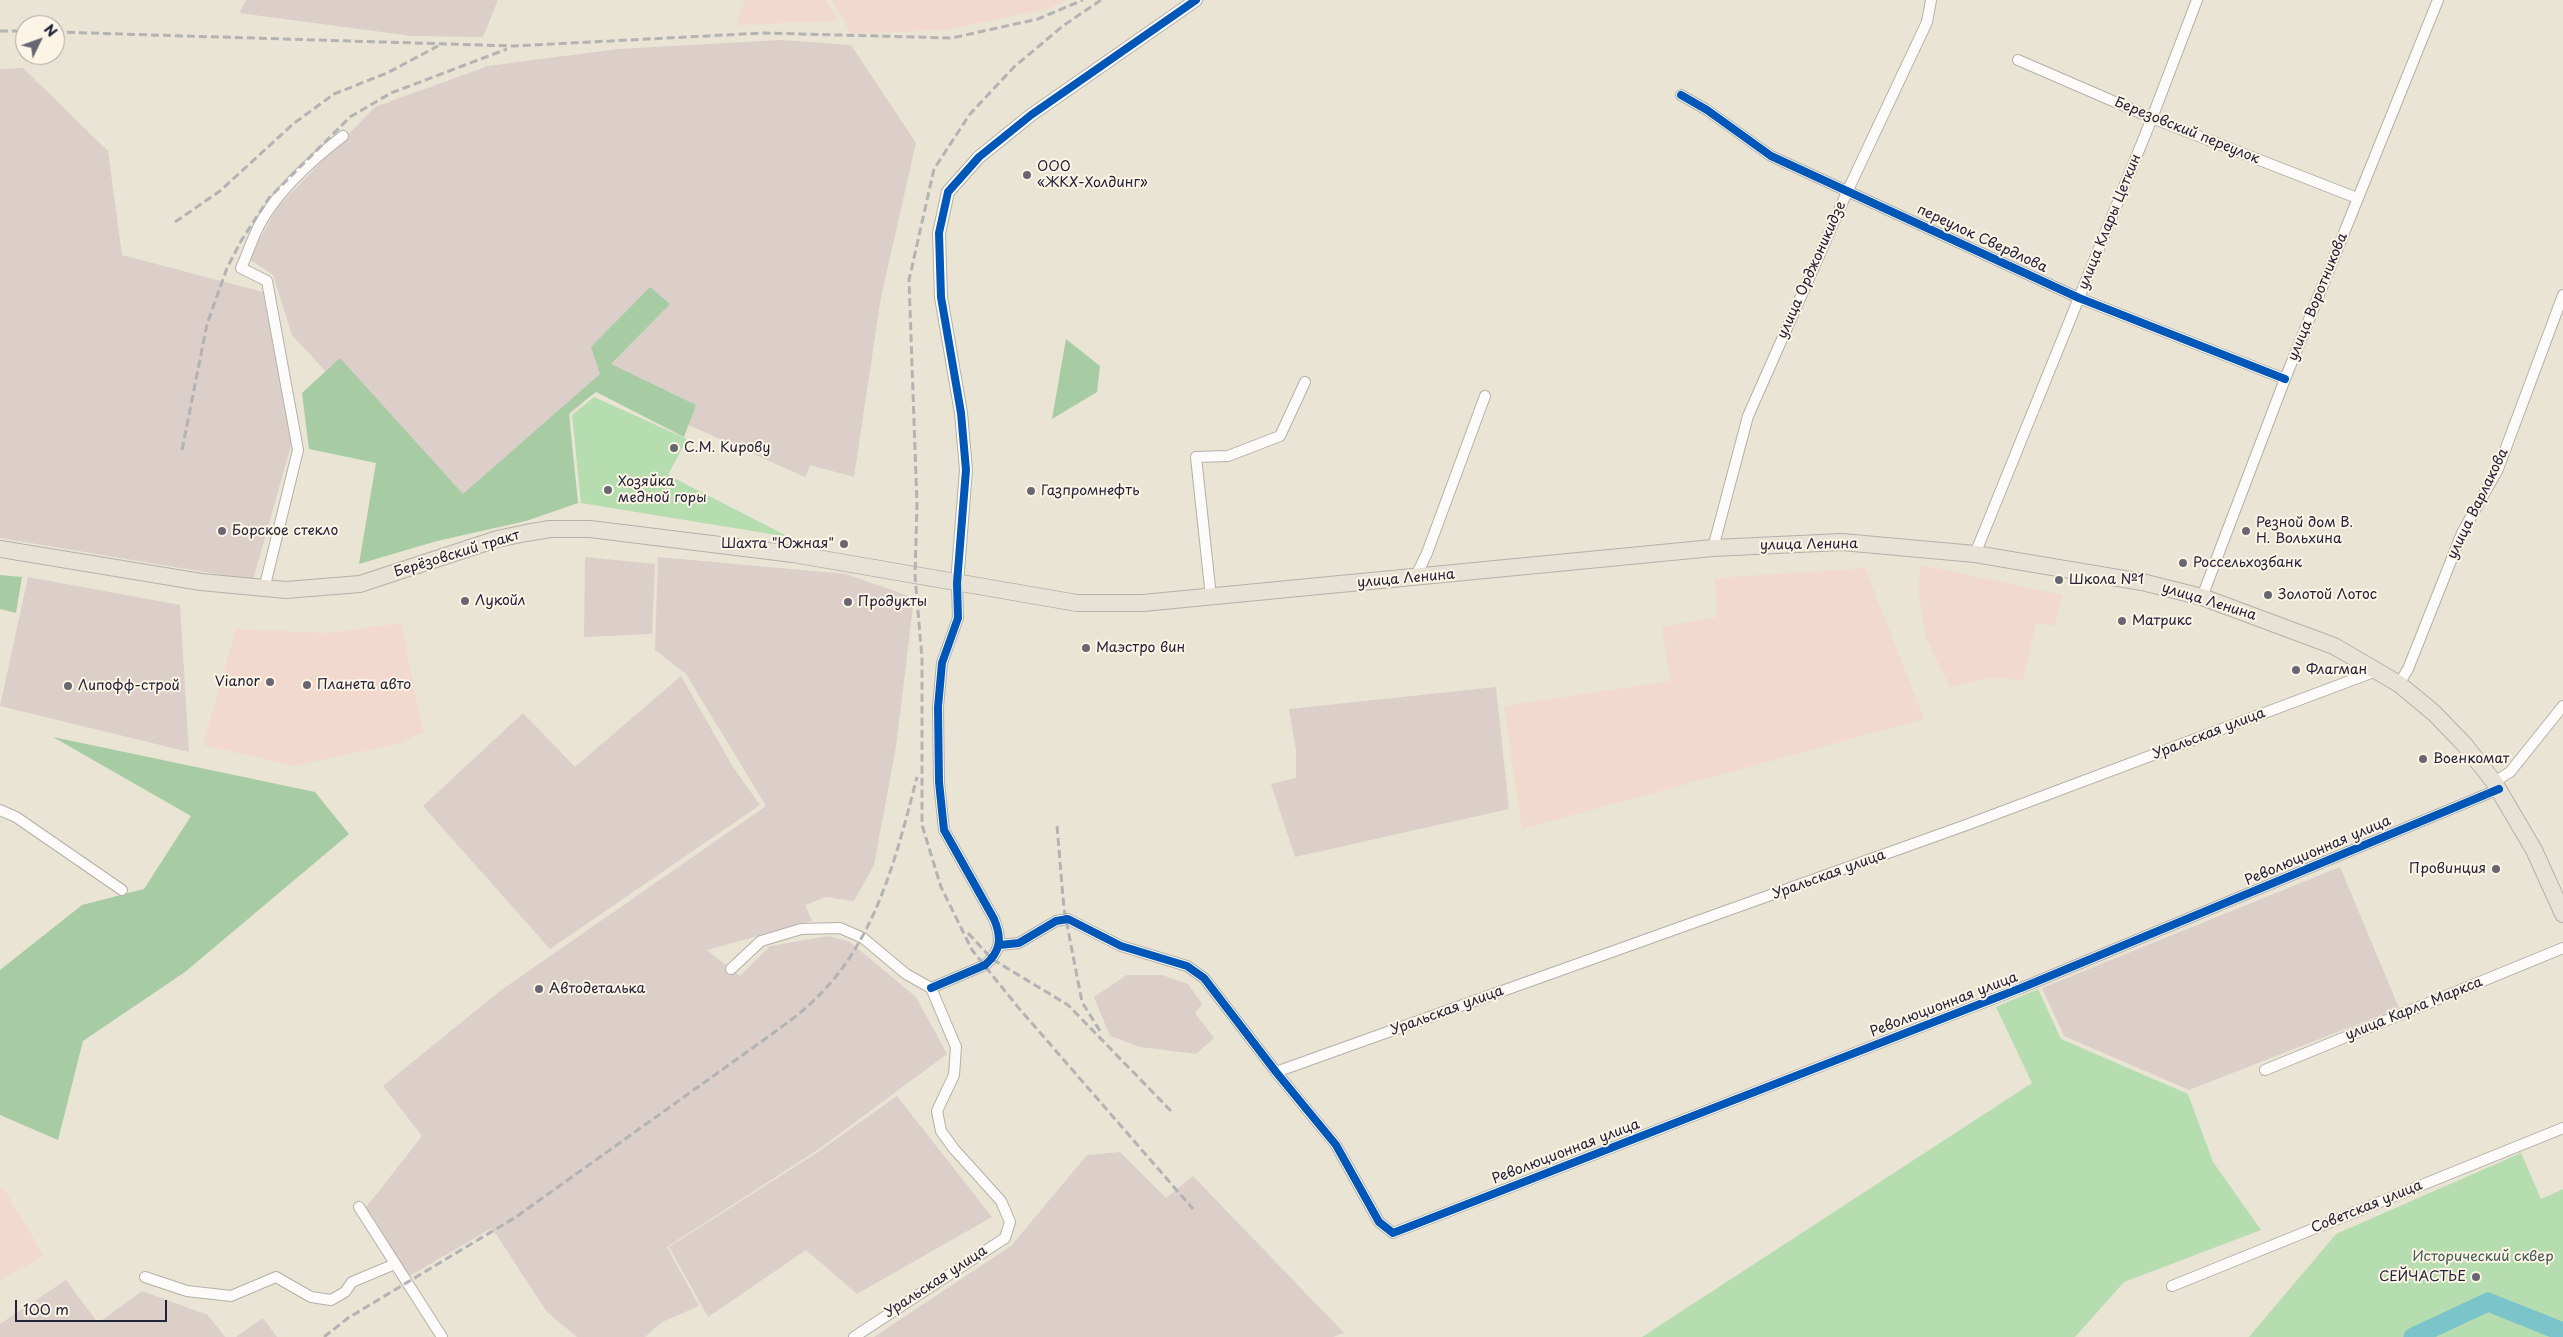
<!DOCTYPE html>
<meta charset="utf-8">
<style>
body{margin:0}
#map{position:relative;width:2563px;height:1337px;overflow:hidden;background:#e9e4d4;font-family:"Playpen Sans",sans-serif}
canvas{display:block}
.north{position:absolute;left:15px;top:15px;width:50px;height:50px;box-sizing:border-box;background:#fcf5e5;border:1px solid #a5a1a1;border-radius:50%;rotate:48deg;font-size:14px;font-weight:700;line-height:20px;text-align:center;color:#22223b}
.north::after{content:'';display:block;margin:auto;width:18px;height:22px;background:#686671;clip-path:polygon(50% 0,100% 100%,50% 72%,0 100%)}
.scale{position:absolute;left:15px;top:1300px;width:152px;height:22px;box-sizing:border-box;border:2px solid #22223b;border-top:0;padding-left:6px;font-size:15px;line-height:18px;white-space:nowrap;color:#22223b;-webkit-text-stroke:4px #fcf5e5;paint-order:stroke}
</style>
<div id="map">
<canvas width="2563" height="1337"></canvas>
<div class="north">N</div>
<div class="scale">100 m</div>
</div>
<script>
const ctx = document.querySelector('canvas').getContext('2d');
ctx.lineJoin = 'round';
function paint(path, color) { ctx.fillStyle = color; ctx.fill(path, 'evenodd'); }
function strokePath(path, color, width, dash) { ctx.strokeStyle = color; ctx.lineWidth = width; ctx.lineCap = dash ? 'butt' : 'round'; ctx.setLineDash(dash || []); ctx.stroke(path); }
function label(font, color, halo, rows, align = 'center') {
  ctx.font = font + ' "Playpen Sans",sans-serif'; ctx.lineWidth = 4; ctx.setLineDash([]); ctx.textBaseline = 'middle'; ctx.strokeStyle = halo; ctx.fillStyle = color; for (const [text, x, y, turn = 0] of rows) {
    ctx.save(); ctx.translate(x, y); ctx.rotate((+turn || 0) * Math.PI / 180); ctx.textAlign = isNaN(turn) ? turn : align; if (halo) ctx.strokeText(text, 0, 0); ctx.fillText(text, 0, 0); ctx.restore();
  }
}
const built = new Path2D(`
 M745,0H826L837,21L736,25Z
 M832,0H1067L1051,8L946,30L851,34Z
 M1921,565L2063,595L2054,626L2036,623L2023,680L1989,678L1950,687L1926,638L1918,588Z
 M1865,568L1924,719L1522,829L1504,706L1670,681L1662,627L1717,617L1715,578Z
 M401,623L423,732L401,743L294,766L203,745L236,629L328,633Z
 M4,1189L44,1256L0,1280V1190Z`);
const industrial = new Path2D(`
 M246,0H498L483,37L412,36L239,13Z
 M782,40L851,45L916,143L881,297L854,477L810,465L805,477L601,386L459,516L292,335L273,275L249,259L278,206L375,107L488,66L618,49Z
 M23,68L108,151L122,255L263,292L292,442L253,580L0,538V69Z
 M585,557L655,564L652,634L584,637Z
 M658,557L846,574L914,598L896,747L874,865L854,901L826,897L805,905L812,921L707,950L740,976L770,946L829,936L850,942L916,997L947,1054L819,1149L667,1247L699,1306L662,1322L645,1337H577L547,1312L492,1228L408,1277L364,1210L422,1136L383,1086L500,991L766,806L686,674L655,650Z
 M28,577L180,605L189,752L0,706Z
 M681,676L733,767L760,805L550,949L423,806L523,713L575,767Z
 M1496,687L1509,809L1295,857L1271,784L1296,778V750L1289,709Z
 M2340,867L2399,1008L2189,1090L2064,1036L2042,988Z
 M1127,975H1162L1188,984L1202,1004L1195,1013L1214,1038L1196,1054L1140,1047L1110,1036L1094,997Z
 M897,1096L992,1217L857,1294L806,1250L708,1317L669,1247L818,1152Z
 M1120,1152L1166,1198L1193,1176L1344,1333L1333,1337H874L1011,1246L1087,1155Z
 M66,1280L98,1323L142,1291L208,1315L225,1337H0V1324Z
 M263,1318L277,1337H236Z`);
const green = new Path2D(`
 M594,397L687,439L668,475L789,537L581,503L572,415Z
 M2038,989L2061,1039L2188,1094L2213,1162L2261,1230L2124,1282L2075,1337H1642L2032,1083L1996,1007Z
 M2521,1153L2541,1199L2563,1189V1337H2249L2336,1234Z`);
const forest = new Path2D(`
 M650,287L670,304L611,364L696,405L684,437L596,392L569,413L578,503L526,521L437,541L359,564L376,463L309,449L302,393L340,358L463,494L600,374L591,347Z
 M1066,339L1100,366L1097,392L1052,419Z
 M0,575L22,577L16,613L0,609Z
 M53,737L315,792L349,834L185,972L83,1041L58,1140L0,1115V970L82,905L144,889L191,816Z`);
const river = new Path2D(`
 M2413,1337L2488,1302L2563,1332`);
const minor = new Path2D(`
 M2018,60L2152,118L2357,198
 M1681,95L1707,110L1771,156L2079,298L2285,379
 M1713,548L1748,416L1848,190L1927,22L1931,0
 M1975,554L2152,118L2197,0
 M1415,578L1427,553L1485,396
 M264,589L298,450L267,281L241,268C248,253 253,236 261,222C280,188 313,159 343,136
 M1211,597L1196,457L1228,456L1280,436L1305,382
 M2202,597L2285,379L2438,0
 M2399,684L2408,669L2462,533L2498,469L2563,295
 M2494,782L2510,772L2563,706
 M0,810L16,817L122,890
 M1000,945L1019,943L1056,921L1068,919L1121,946L1187,966L1204,978L1276,1072L1336,1145L1379,1222L1393,1233L2021,988L2499,789
 M731,969L761,941L801,929L840,928L863,938L906,974L931,988L956,1047L954,1075L937,1111L941,1131L954,1149L1001,1201L1010,1222L1005,1238L854,1337
 M931,988L985,965C1001,951 1002,938 994,919L944,830L939,782L938,707L942,663L958,618L957,583
 M2265,1070L2563,948
 M1276,1072L1969,824L2379,670
 M359,1207L442,1337
 M145,1277L187,1291L231,1296L276,1277L311,1297L331,1300L345,1292L352,1282L395,1264
 M2172,1286L2563,1128`);
const tertiary = new Path2D(`
 M957,583L966,470L961,413L941,297L939,233L948,192L979,157L1031,115L1196,0`);
const primary = new Path2D(`
 M0,549L201,582L286,590L360,584L497,539L526,533L550,529H590L793,554L1077,603H1143L1713,548L1842,542L1975,554L2142,582L2202,597L2334,646L2399,684L2434,713L2464,744L2494,782L2534,850L2563,914`);
const rail = new Path2D(`
 M1101,0L1064,25L1014,67L970,114L934,169L909,280L917,505L915,576L922,658V825L941,887L972,950L1017,1006L1193,1209
 M0,31H25
 M55,32L514,46L763,33L952,38L1038,19L1083,0
 M175,222L220,191L293,124L334,94L387,73L438,46
 M182,450L207,324L227,268L241,241L269,198L350,117L391,93L507,49
 M1057,826L1064,909L1082,1002L1100,1031
 M968,933L992,959L1068,1005L1171,1111
 M324,1337L348,1318L516,1217L772,1034C785,1024 799,1015 811,1003C875,945 896,858 917,777`);
const cycleway = new Path2D(`
 M1681,95L1707,110L1771,156L2079,298L2285,379
 M1000,945L1019,943L1056,921L1068,919L1121,946L1187,966L1204,978L1276,1072L1336,1145L1379,1222L1393,1233L2021,988L2499,789
 M931,988L985,965C1001,951 1002,938 994,919L944,830L939,782L938,707L942,663L958,618L957,583L966,470L961,413L941,297L939,233L948,192L979,157L1031,115L1196,0`);
const markers = [
 [1027,175,5,"#686671"],
 [674,448,5,"#686671"],
 [608,490,5,"#686671"],
 [1031,491,5,"#686671"],
 [222,531,5,"#686671"],
 [2246,531,5,"#686671"],
 [844,544,5,"#686671"],
 [2183,563,5,"#686671"],
 [2059,580,5,"#686671"],
 [2268,595,5,"#686671"],
 [465,601,5,"#686671"],
 [848,602,5,"#686671"],
 [2122,621,5,"#686671"],
 [1086,648,5,"#686671"],
 [2296,670,5,"#686671"],
 [270,682,5,"#686671"],
 [307,685,5,"#686671"],
 [68,686,5,"#686671"],
 [2423,759,5,"#686671"],
 [2496,869,5,"#686671"],
 [539,989,5,"#686671"],
 [2476,1277,5,"#686671"]
];
const streetNames = [
 ["Березовский переулок",2187,131,22],
 ["улица Клары Цеткин",2110,222,-68],
 ["переулок Свердлова",1982,239,25],
 ["улица Орджоникидзе",1812,270,-66],
 ["улица Воротникова",2318,297,-68],
 ["улица Варлакова",2478,504,-64],
 ["улица Ленина",1809,545,-1],
 ["Берёзовский тракт",457,554,-17],
 ["улица Ленина",1406,579,-5],
 ["улица Ленина",2209,602,17],
 ["Уральская улица",2209,734,-21],
 ["Революционная улица",2318,851,-23],
 ["Уральская улица",1829,875,-20],
 ["Революционная улица",1944,1005,-21],
 ["улица Карла Маркса",2414,1009,-22],
 ["Уральская улица",1447,1011,-20],
 ["Революционная улица",1566,1152,-21],
 ["Советская улица",2367,1207,-22],
 ["Уральская улица",936,1282,-33]
];
const poiNames = [
 ["ООО",1037,167],
 ["«ЖКХ-Холдинг»",1037,183],
 ["С.М. Кирову",684,448],
 ["Хозяйка",618,482],
 ["медной горы",618,498],
 ["Газпромнефть",1041,491],
 ["Резной дом В.",2256,523],
 ["Н. Вольхина",2256,539],
 ["Борское стекло",232,531],
 ["Шахта \"Южная\"",834,544,"right"],
 ["Россельхозбанк",2193,563],
 ["Школа №1",2069,580],
 ["Золотой Лотос",2278,595],
 ["Лукойл",475,601],
 ["Продукты",858,602],
 ["Матрикс",2132,621],
 ["Маэстро вин",1096,648],
 ["Флагман",2306,670],
 ["Vianor",260,682,"right"],
 ["Планета авто",317,685],
 ["Липофф-строй",78,686],
 ["Военкомат",2433,759],
 ["Провинция",2486,869,"right"],
 ["Автодеталька",549,989],
 ["СЕЙЧАСТЬЕ",2466,1277,"right"]
];
const parkNames = [
 ["Исторический сквер",2483,1257]
];
paint(built, '#f1d9ce');
paint(industrial, '#dccfca');
paint(green, '#b6ddb0');
paint(forest, '#a7cca4');
strokePath(river, '#7ac4ca', 19);
strokePath(minor, '#b4b0a9', 12);
strokePath(tertiary, '#b4b0a9', 14);
strokePath(primary, '#b4b0a9', 18);
strokePath(minor, '#fcfbf9', 10);
strokePath(tertiary, '#fcfbf9', 12);
strokePath(primary, '#e8e1d5', 16);
strokePath(rail, '#b3b3b4', 3, [8, 4]);
strokePath(cycleway, '#0057b8', 8);
for (const [x, y, r, color] of markers) { const dot = new Path2D(); dot.arc(x, y, r, 0, 2 * Math.PI); ctx.fillStyle = color; ctx.fill(dot); strokePath(dot, '#fcf5e5', 2); }
label('14px', '#22223b', '#fcf5e5', streetNames);
label('14px', '#22223b', '#fcf5e5', poiNames, 'left');
label('14px', '#425855', '#fcf5e5', parkNames);
</script>
